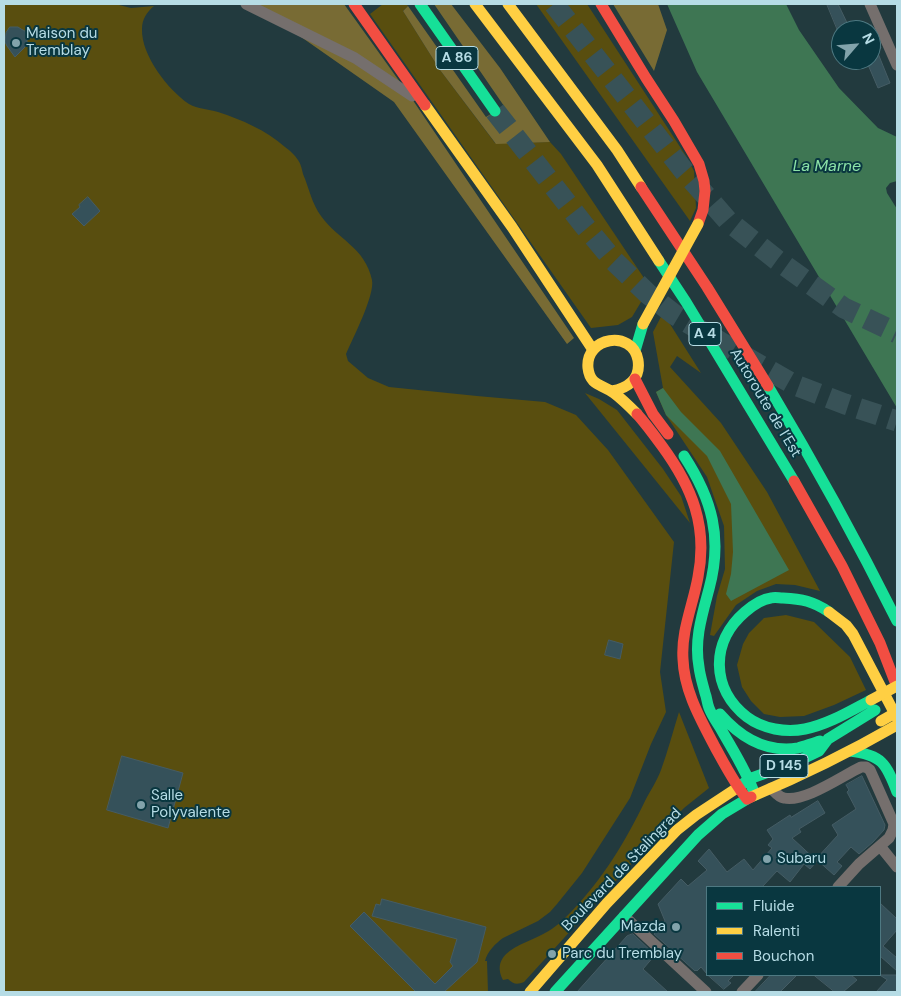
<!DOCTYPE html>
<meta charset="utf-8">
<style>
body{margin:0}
#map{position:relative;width:901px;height:996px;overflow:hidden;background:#223a3e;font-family:"DM Sans",sans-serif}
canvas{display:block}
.frame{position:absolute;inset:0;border:5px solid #b6dce5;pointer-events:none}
.legend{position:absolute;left:706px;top:886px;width:175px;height:90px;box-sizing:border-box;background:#093740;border:1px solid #4e7982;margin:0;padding:6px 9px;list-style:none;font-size:15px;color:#b6dce5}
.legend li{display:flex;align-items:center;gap:10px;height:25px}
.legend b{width:25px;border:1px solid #4e7982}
.north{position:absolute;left:831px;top:20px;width:50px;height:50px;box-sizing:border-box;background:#093740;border:1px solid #4e7982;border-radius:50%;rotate:63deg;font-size:14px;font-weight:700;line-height:20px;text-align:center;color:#b6dce5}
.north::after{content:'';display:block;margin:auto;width:18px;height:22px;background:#82a3ab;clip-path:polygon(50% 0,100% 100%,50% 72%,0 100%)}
</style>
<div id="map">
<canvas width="901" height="996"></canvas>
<div class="frame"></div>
<ul class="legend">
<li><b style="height:6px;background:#16e098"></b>Fluide</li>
<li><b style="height:6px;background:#ffcf43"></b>Ralenti</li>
<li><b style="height:6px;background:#f24e42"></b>Bouchon</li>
</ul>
<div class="north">N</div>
</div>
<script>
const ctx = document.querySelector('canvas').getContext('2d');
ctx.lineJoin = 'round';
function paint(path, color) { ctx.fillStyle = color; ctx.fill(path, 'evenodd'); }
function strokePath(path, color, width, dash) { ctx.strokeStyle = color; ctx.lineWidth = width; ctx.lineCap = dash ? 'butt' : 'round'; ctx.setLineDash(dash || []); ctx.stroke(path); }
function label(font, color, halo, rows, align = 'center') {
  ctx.font = font + ' "DM Sans",sans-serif'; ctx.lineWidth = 4; ctx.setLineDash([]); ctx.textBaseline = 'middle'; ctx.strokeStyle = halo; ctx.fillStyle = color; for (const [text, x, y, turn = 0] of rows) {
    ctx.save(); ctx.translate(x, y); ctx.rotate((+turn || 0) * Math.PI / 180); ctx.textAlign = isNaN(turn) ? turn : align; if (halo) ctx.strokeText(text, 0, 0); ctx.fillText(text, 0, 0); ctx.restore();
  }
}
const green = new Path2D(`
 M4,4H115L131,8L154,6C147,12 142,19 142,29C141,55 168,90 189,104C198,109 208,109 218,112C242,120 266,130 285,147C289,150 295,155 298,160C301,164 302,170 303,174C309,188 312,204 321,216C338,240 365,247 372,280C375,295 353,338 346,354L348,361L368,378L389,387L477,396L545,402L576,415L608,450L674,542L660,672L666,712L651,744L630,798L582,873L557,904L550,912L538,921L503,938C496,943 487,952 485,961H487L488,992H4Z
 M383,4H406L408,6L403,11L440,70L495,143L550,142L561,154L650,287L632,317L618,325L591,328L370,14Z
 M536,4H566L567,5L569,4H587L686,156L694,171L696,208L690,221Z
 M663,313L701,373L677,356L670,367L721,423L767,492L820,591L795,585L776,584L757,591L736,605L714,636L710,635L717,596L725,569L724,526L707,477L666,415L656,392L663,388L653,332Z
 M585,393L599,399L617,410L663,469L681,496L690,523Z
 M786,615L814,622L850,657L866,690L834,705L804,716L780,717L764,714L751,701L742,687L737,665L743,644L749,633L764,618Z
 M679,712L709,788L684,808L664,828L524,982C517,985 513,984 508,979L503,980C489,951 526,944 545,933C555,928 563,920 571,912C604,877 624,844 645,801C650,791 657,781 661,770C668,751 673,731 679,712Z`);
const forest = new Path2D(`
 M254,4H344L410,96L574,338L567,344L394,102Z
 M434,4H451L500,68L550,142L496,144L440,70L403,11L408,6L486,117L504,106Z
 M613,4H658L667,30L654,71Z`);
const water = new Path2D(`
 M667,4H786L799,30L839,88L878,128L897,137V181L890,183L886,188L887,193L897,209V408L697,72Z
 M663,388L681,412L720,451L789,570L731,601L726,594L731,574L733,552L731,504L707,456L666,415L656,392Z`);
const building = new Path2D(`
 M827,4H838L850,29L847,30H841V32L839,33Z
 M871,25L881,48L877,51L890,83L878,88L866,60H871Z
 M10,27H18L21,29L25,31L27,36V44L25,47L15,57L7,46L5,42L6,33Z
 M88,197L100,211L84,226L72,214L80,207L79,205Z
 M609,640L623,644L620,659L605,655Z
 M122,756L183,773L168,828L107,810Z
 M862,776L885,825L884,830L873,842L859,854L851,847L837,862L842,866L834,875L816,859L838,835L832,825L856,809L847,792L849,790L846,785Z
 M818,801L825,813L799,829L801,832L792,838L817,861L810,869L804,864L790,882L777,871L762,887H707V974L701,967L697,971L696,970L695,971L654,934L665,921L658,904L681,879L688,886L707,870L698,861L709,849L727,872L744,859L753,870L772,848L768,845L773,839L767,830L790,815L791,817Z
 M382,899L486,927L477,962L444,992H416L350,926L364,912L435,984L453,966L450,962L457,939L372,916L376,904L380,905Z
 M880,903L897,919V930L883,946L897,958V971L880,956Z
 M633,934L655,955L643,969L668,992H577L627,936Z
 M708,975H734L728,981L731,983L724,989Z
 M771,975H797L780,992H755Z
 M814,975H851L857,980L843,992H835Z
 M880,975H897V992H876L887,980Z`);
const highwayTunnel = new Path2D(`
 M554,4L684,171L728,221L777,260L844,308L897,333
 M495,111L583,224L614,261L648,294L675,315L742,355L795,385L845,404L897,421`);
const street = new Path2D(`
 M246,4L355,58L412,96
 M870,4L897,65
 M771,788C775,792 778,797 784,798C804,803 842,776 861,767H866L870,770L894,824L893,830L889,838L859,864L838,887
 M880,846L897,867
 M624,916L706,992
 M742,992L758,975`);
const fast = new Path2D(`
 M420,4L495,111
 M659,261L686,302L794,481
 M635,351L643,324
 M768,386C814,463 857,541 897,621
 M684,456C712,499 723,538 709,589C702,615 694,640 699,667C700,676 703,685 705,693C707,698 707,703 709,708C712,716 718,724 722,731C734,752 747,772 755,795
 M829,612C813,601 802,599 783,598C779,598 775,597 771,598C762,599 752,606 745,612C710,642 711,689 747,717C763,729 786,733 805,729C829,724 850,711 871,700
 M720,714C740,737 766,753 798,748C805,746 813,743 820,741
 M850,751C882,755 886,763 897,792
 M740,786L749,779L796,762L819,751L828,739L875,710
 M555,992L698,835L722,814L747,799`);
const slow = new Path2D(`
 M475,4L597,165L659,261
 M508,4L617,150L641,187
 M425,105L512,227L593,350
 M612,391C628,388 641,379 638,360C632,329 585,337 588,368C590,386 602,384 614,393C622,399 629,406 637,414
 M829,612L846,625L853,634L897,718
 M751,797C801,776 850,752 897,725
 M530,992L607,903L677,830L696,815L737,788`);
const jam = new Path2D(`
 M354,4L425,105
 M601,4L646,78L674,121L699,164L704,181L705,191L703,210L698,224
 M641,187L707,287L768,386
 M635,379L653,414L668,434
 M637,414C646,424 654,435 662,446C692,487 708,526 698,577C693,605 681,631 683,659C684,691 701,720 715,747C725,765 734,783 747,799L751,797
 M794,481L842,566L880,643L897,687`);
const slowBridge = new Path2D(`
 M643,324L698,224
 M871,700L897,686
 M881,721L897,712`);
const markers = [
 [16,43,5,"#82a3ab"],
 [141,805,5,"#82a3ab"],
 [767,859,5,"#82a3ab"],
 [676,927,5,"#82a3ab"],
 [552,954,5,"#82a3ab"]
];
const shields = [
 [457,58,42],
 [705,334,32],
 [784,766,48]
];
const shieldNames = [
 ["A 86",457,58],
 ["A 4",705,334],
 ["D 145",784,766]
];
const poiNames = [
 ["Maison du",26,34],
 ["Tremblay",26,51],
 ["Salle",151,796],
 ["Polyvalente",151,813],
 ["Subaru",777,859],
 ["Mazda",666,927,"right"],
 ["Parc du Tremblay",562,954]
];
const streetNames = [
 ["Autoroute de l’Est",765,403,59],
 ["Boulevard de Stalingrad",622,870,-46]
];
const waterNames = [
 ["La Marne",827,167]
];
paint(green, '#594e0f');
paint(forest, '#786b34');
paint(water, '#3e7653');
paint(building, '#35515a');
strokePath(building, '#455c64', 1);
strokePath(highwayTunnel, '#385257', 21, [21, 11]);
strokePath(street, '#756f6d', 11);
strokePath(fast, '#16e098', 11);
strokePath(slow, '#ffcf43', 11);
strokePath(jam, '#f24e42', 11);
strokePath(slowBridge, '#ffcf43', 11);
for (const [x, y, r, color] of markers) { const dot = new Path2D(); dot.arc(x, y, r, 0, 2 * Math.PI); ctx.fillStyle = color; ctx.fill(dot); strokePath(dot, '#093740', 2); }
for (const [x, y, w] of shields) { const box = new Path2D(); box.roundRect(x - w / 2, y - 11.5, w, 23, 4); ctx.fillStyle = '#093740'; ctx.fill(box); strokePath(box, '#b6dce5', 1); }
label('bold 14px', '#b6dce5', null, shieldNames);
label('15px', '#b6dce5', '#093740', poiNames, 'left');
label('15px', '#b6dce5', '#093740', streetNames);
label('italic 16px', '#8ce2a7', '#093740', waterNames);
</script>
